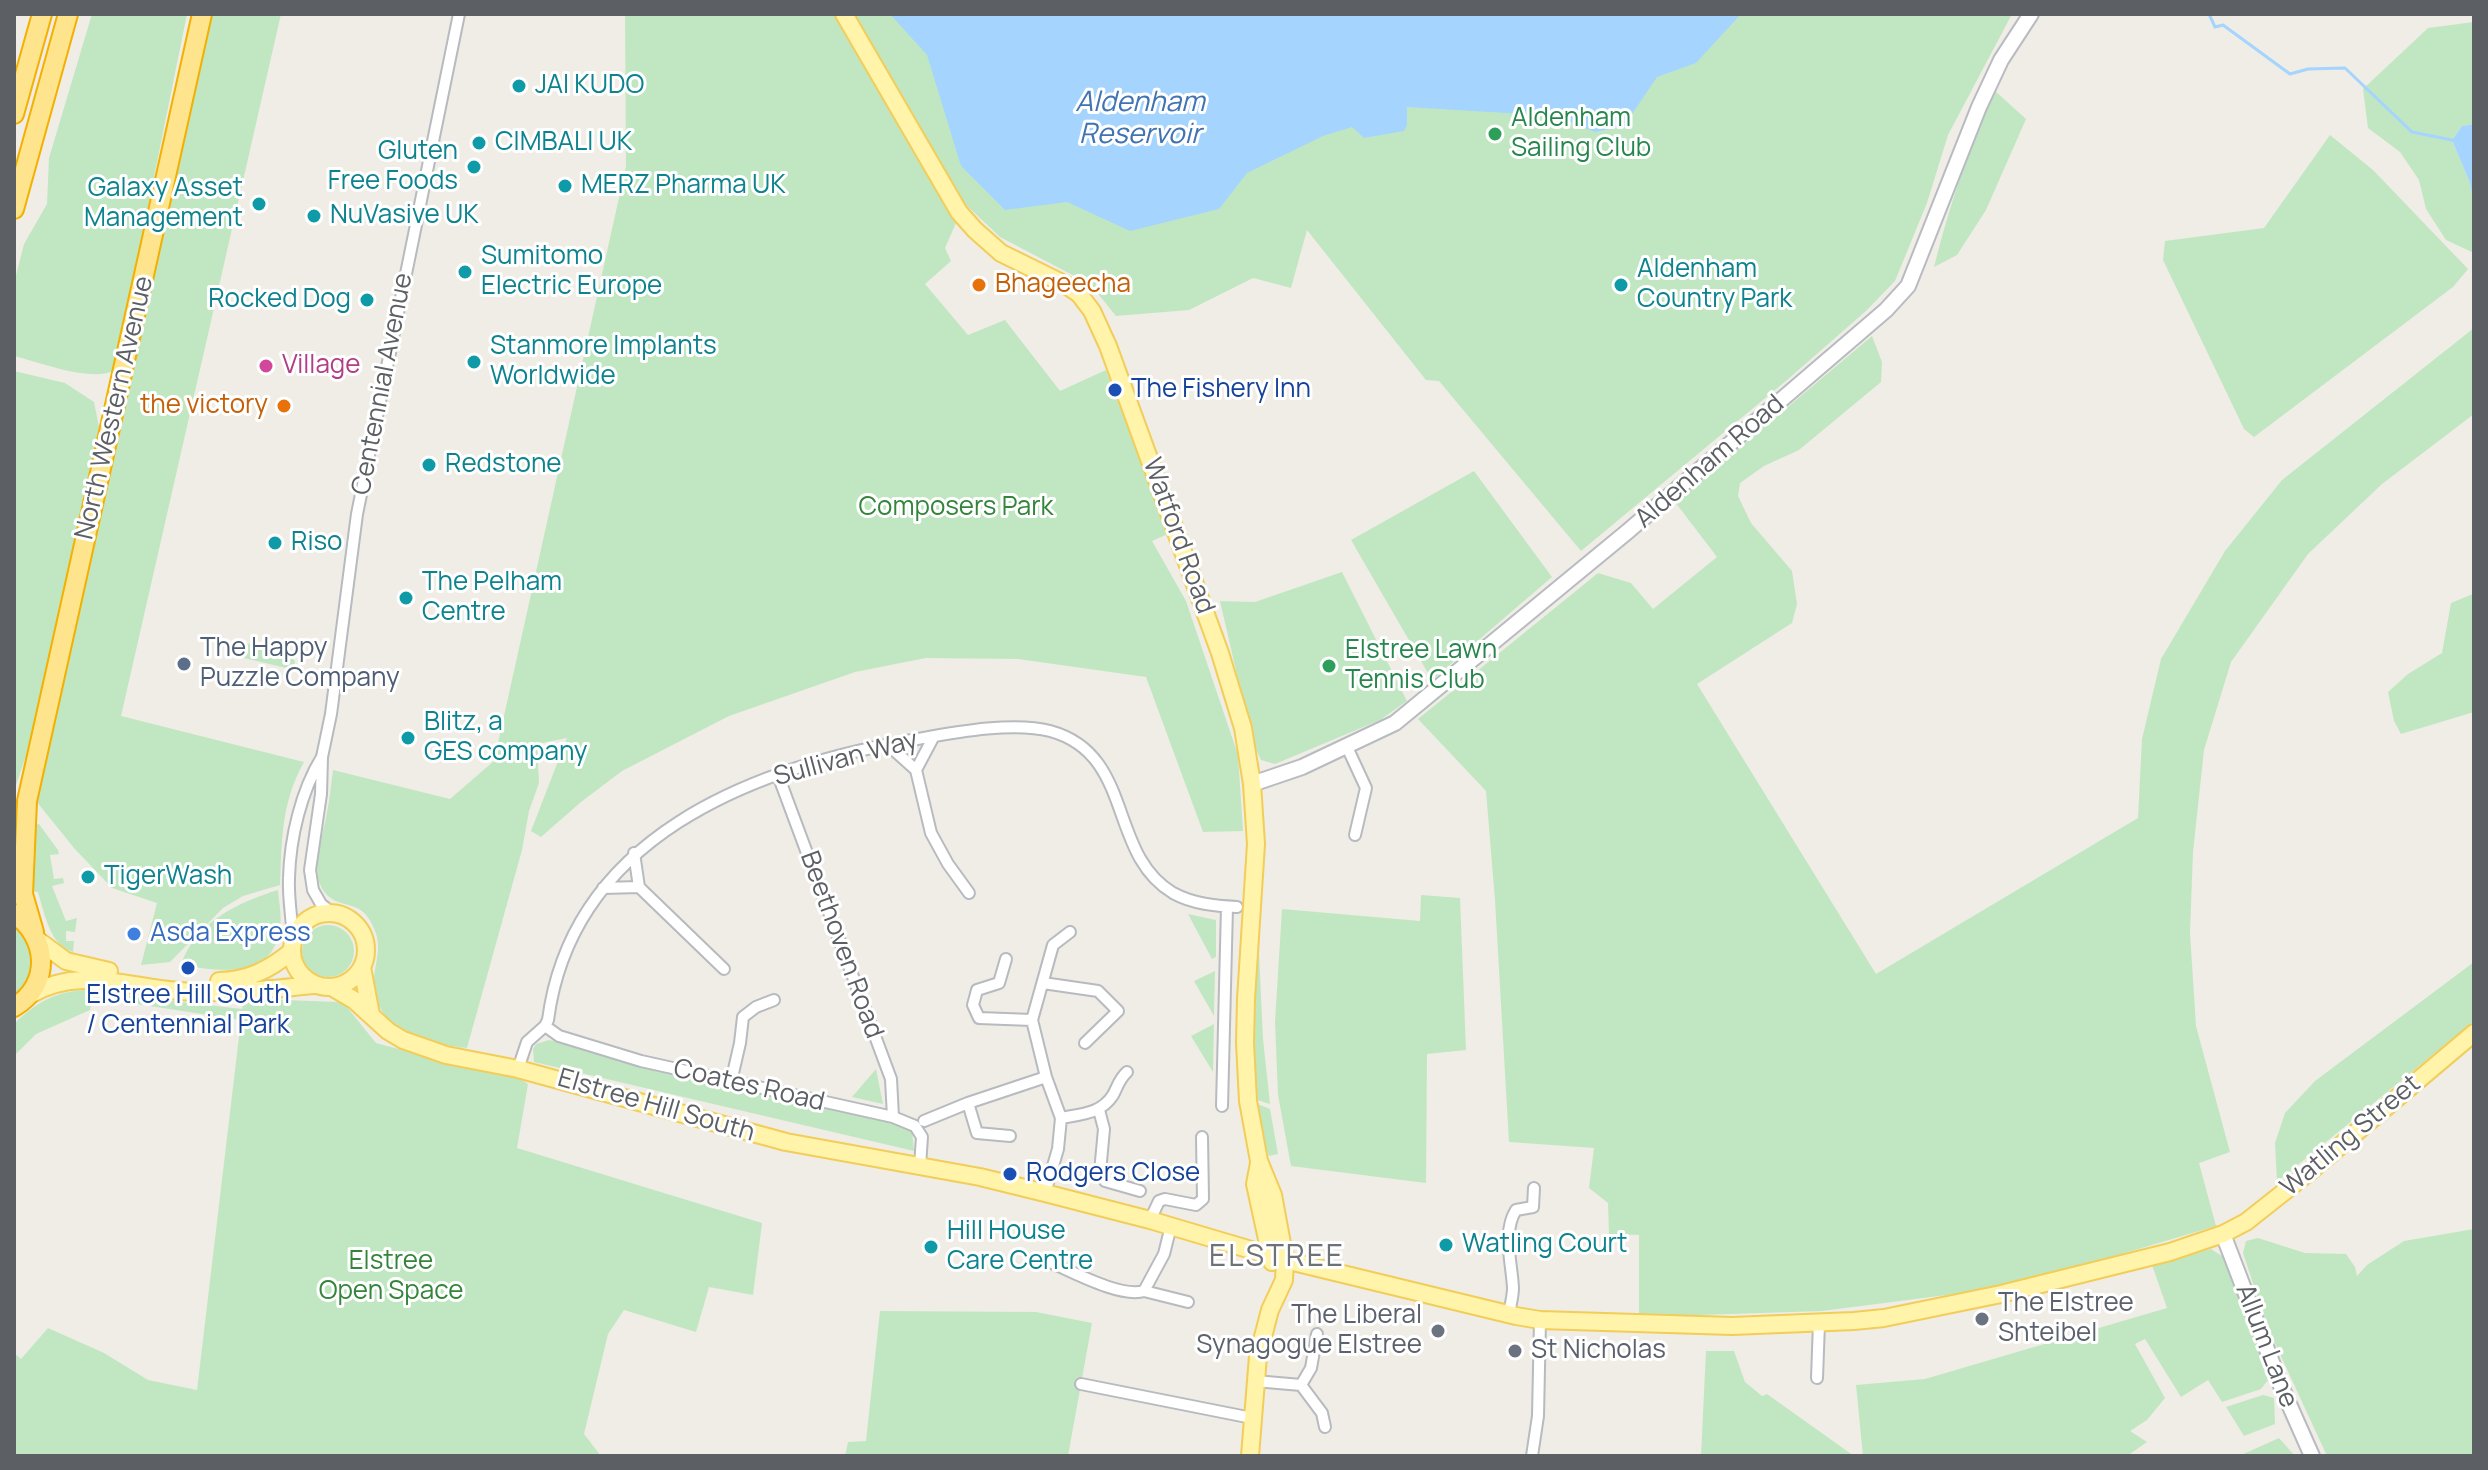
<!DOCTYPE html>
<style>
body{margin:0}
#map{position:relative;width:2488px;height:1470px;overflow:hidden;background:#efede5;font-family:Manrope,sans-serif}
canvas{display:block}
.frame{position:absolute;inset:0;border:16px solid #5c6065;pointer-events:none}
</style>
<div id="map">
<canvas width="2488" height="1470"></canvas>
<div class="frame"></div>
</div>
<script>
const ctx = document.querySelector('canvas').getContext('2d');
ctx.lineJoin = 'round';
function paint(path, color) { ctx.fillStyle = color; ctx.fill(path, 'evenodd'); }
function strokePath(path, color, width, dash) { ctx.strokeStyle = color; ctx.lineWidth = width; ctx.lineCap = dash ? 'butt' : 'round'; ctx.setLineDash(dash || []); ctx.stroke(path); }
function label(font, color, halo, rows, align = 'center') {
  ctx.font = font + ' Manrope,sans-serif'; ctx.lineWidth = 6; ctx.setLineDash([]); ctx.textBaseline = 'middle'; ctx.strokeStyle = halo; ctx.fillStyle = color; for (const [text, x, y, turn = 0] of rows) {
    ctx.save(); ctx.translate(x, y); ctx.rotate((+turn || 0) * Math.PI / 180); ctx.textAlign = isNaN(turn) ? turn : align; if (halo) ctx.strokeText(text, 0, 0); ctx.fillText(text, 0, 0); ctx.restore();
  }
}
const green = new Path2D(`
 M92,14H187L115,370C92,383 39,362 14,356V283L24,244L47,204L49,158Z
 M211,14H281L121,716L304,762C281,803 282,840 280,885L243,896L223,908L170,962L141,965L157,903L112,888L74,848L36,801Z
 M625,14H833L956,223L945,248L951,261L925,284L968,335L1005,320L1060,391L1106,370L1168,534L1152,541L1186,601L1238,755L1243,831L1203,832L1146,677L1018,659L926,658L855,672L729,716L622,771L581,802L541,837L531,831L567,738L537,744L539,783L529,811L522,850L467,1048C428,1044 371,1030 374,979C375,962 382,948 375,931C363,898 344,910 328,896C306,876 324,835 327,812C330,798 331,784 333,770L450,799L494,761L626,166Z
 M849,14H2012L1948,135L1927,203L1895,281L1866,311L1787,380L1581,551L1439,381L1426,380L1307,230L1291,288L1253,278L1189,310L1116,316L1095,290L1084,281L1000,237L963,202Z
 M2474,22V124L2462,126L2452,140L2470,183L2474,205V253L2446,240L2426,209L2419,180L2400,152L2368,128L2363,89L2428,28Z
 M1994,90L2026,119L1986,210L1957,255L1934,267C1949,206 1969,148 1994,90Z
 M2330,135L2373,170L2468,269L2453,287L2254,437L2244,429L2163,260L2165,241L2264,228Z
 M2474,328V414L2382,484L2308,554L2231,662L2204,750L2193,852L2190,933L2196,1026L2230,1152L2199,1163L2216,1226L2108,1258L1970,1292L1822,1311L1639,1317V1235L1609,1234L1608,1203L1589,1188L1594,1148L1509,1142L1495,900L1486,791L1418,719L1598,573L1631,583L1653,609L1717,557L1675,502L1872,336L1882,362L1881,382L1799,450L1764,466L1740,483L1738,496L1751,523L1792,571L1797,604L1792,623L1697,684L1876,974L2138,818L2142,739L2161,659L2225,551L2282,480Z
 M14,371L65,383L94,402L99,427L30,744L14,791Z
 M1474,471L1552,577L1432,680L1351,540Z
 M1342,572L1407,701L1380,720L1275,764L1261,760L1252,740L1220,601L1255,602Z
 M2473,594L2474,712L2401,734L2394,721L2388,692L2408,674L2442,653L2451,603Z
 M246,643L290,654L295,662L293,667L286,668L240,657L238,649Z
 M39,824L58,850L59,854L50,855L54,879L63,878L64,883L52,886L66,921L77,918L75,932L66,931V941H74L73,952C50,946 44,912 38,892L29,891L33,825Z
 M278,890C279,903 282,916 280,928C273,981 218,971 181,965C195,922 239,902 278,890Z
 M1421,895L1460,898L1466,1050L1427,1054L1426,1183L1291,1166L1278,1095L1275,1022L1282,909L1420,921Z
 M1188,914L1216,920V957L1212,959Z
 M14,925C38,944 38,976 14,994Z
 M302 951a26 26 0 1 1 52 0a26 26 0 1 1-52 0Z
 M1259,953L1263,1039L1270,1104L1254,1099C1250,1051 1249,1000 1259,953Z
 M2474,962V1021L2277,1182L2275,1143L2285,1113L2315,1081Z
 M1215,971L1214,1016L1194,981Z
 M86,990L92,999L90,1010L36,1034L14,1056V1024C35,1003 56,991 86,990Z
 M130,996L242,1009L244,1000L256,999L338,1002L346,1006L376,1043L465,1067L512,1074L528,1084L517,1148L762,1223L753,1295L709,1287L696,1332L624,1310L608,1334L584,1434L601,1456H14V1353L21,1359L48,1328L104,1353L148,1380L197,1390L241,1020L117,1001Z
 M1214,1024L1213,1072L1191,1036Z
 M549,1040L900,1124L912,1130L914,1151L534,1062L533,1049L536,1044Z
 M876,1069L883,1104L852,1097Z
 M1255,1103L1270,1109L1278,1154L1269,1156L1259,1129Z
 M2474,1229V1456H2327L2267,1326L2243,1253L2246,1241L2258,1238L2305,1253L2346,1254L2355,1267L2357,1276L2367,1265L2404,1241Z
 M2211,1249L2225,1258L2263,1364L2268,1380L2261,1389L2222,1402L2208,1380L2181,1397L2145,1339L2135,1344L2165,1398L2147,1420L2130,1431L2147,1442L2127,1456H1863L1856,1385L1925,1379L2167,1308L2152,1265Z
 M880,1311L1036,1312L1092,1323L1068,1456H845L848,1442L866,1441Z
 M1706,1351H1734L1745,1382L1762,1396L1767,1394L1854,1456H1701Z
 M2263,1395L2274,1398L2275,1424L2244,1436L2226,1407Z
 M2279,1438L2295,1456H2239Z`);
const water = new Path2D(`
 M890,14H1741L1696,63L1657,77L1624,126L1595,132L1556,116L1407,107V125L1404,131L1364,138L1352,127L1323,136L1247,173L1219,209L1130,231L1067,202L1005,210L961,166L927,55Z
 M2474,124V205L2470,183L2452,140L2462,126Z`);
const stream = new Path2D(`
 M2209,14L2215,27L2223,25L2290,74L2308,69L2345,68L2412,132L2452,140`);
const street = new Path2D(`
 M887,744L916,770L931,833L948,864L969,893
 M1347,747L1366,788L1355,835
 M916,770L934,736
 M778,775L891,1079L893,1117
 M634,853L639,887L724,969
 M603,888L639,887
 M332,913L321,904L313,890L310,870L321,794L322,757L331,714L357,514L459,14
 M293,940C292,919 288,898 289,878C290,838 301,791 322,757
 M1006,959L999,983L977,990L973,1005L979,1018L1032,1020
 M1043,983L1098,991L1118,1011L1085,1043
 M545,1026L559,1036L641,1061L893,1117L915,1126L922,1137L920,1166
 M518,1069L527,1042L545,1026L548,1020C572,837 752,768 912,740C952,733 1012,721 1050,731C1135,754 1107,854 1173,893C1193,904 1216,906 1237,907
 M731,1082L740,1043L743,1017L756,1007L774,1000
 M968,1103L977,1133L1010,1136
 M1222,1106L1227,907
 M1099,1110L1104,1129L1100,1172L1105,1181L1140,1191
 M1061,1118C1081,1114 1101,1114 1113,1095C1118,1086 1119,1079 1127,1072
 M924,1121L968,1103L1046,1077
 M1045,1193L1058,1149L1061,1118L1046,1077L1032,1020L1053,945L1070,932
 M1150,1220L1159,1201L1165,1199L1196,1205L1203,1199L1202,1137
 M1052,1263C1073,1272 1121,1298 1144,1291L1164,1254L1171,1226
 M1144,1291L1188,1302
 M1509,1315C1510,1306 1513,1297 1513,1288C1512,1264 1502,1232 1516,1210L1533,1207L1534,1188
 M1817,1378L1819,1323
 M1255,1381L1301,1385L1322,1413L1325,1427
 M1081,1384L1252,1418
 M1301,1385L1311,1368L1317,1334
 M1532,1456L1538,1416L1540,1320`);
const secondary = new Path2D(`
 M1252,784L1302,767L1395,723L1627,532L1886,310L1908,286L1912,276L1979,107L2001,60L2031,14
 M2223,1234L2281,1386L2312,1456`);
const primary = new Path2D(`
 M844,14L959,212L975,230L1001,253L1066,285L1079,294L1092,311L1108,346L1220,653L1243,728L1252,784L1256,844L1246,999L1245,1043L1248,1101L1259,1161L1273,1195L1285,1260L1284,1280L1270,1310L1258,1356L1250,1456
 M292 950a37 37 0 1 1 74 0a37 37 0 1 1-74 0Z
 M39,941L66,961L109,971
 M362,967L371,1015
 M219,981C249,980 269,970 292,951
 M335,989L354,1000L388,1031L403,1040L446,1055L518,1069L786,1142L980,1177L1045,1193L1150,1220L1285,1260L1516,1316L1540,1320L1732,1326L1854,1321L1884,1318L2001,1294L2170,1252L2223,1234L2246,1222L2308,1173L2474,1033
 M30,995C78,966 127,987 179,991C224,995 270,989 314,985
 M1259,1163L1255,1184L1272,1262`);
const highway = new Path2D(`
 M14,114L42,14
 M14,209L68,14
 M14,914C48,936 52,985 14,1007
 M34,932L23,894L27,801L202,14`);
const markers = [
 [519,86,8,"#0f9aa8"],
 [1495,134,8,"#2e9e5b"],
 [479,143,8,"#0f9aa8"],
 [474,167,8,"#0f9aa8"],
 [565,186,8,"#0f9aa8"],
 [259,204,8,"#0f9aa8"],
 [314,216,8,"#0f9aa8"],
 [465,272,8,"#0f9aa8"],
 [979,285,8,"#e8710a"],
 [1621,285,8,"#0f9aa8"],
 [367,300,8,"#0f9aa8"],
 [474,362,8,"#0f9aa8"],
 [266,366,8,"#d1479c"],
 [1115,390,8,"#1a4fb4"],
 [284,406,8,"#e8710a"],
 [429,465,8,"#0f9aa8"],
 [275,543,8,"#0f9aa8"],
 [406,598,8,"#0f9aa8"],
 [184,664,8,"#5c6f8a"],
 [1329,666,8,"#2e9e5b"],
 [408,738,8,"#0f9aa8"],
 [88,877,8,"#0f9aa8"],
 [134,934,8,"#3f7fe0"],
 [188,968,8,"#1a4fb4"],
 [1010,1174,8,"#1a4fb4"],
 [1446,1245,8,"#0f9aa8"],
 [931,1247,8,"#0f9aa8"],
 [1982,1319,8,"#6b7280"],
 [1438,1331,8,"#6b7280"],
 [1515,1351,8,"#6b7280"]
];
const cultureNames = [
 ["JAI KUDO",535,86],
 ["CIMBALI UK",495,143],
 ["Gluten",458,152,"right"],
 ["Free Foods",458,182,"right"],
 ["MERZ Pharma UK",581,186],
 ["Galaxy Asset",243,189,"right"],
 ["Management",243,219,"right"],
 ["NuVasive UK",330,216],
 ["Sumitomo",481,257],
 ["Electric Europe",481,287],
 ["Aldenham",1637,270],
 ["Country Park",1637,300],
 ["Rocked Dog",351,300,"right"],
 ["Stanmore Implants",490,347],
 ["Worldwide",490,377],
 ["Redstone",445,465],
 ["Riso",291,543],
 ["The Pelham",422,583],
 ["Centre",422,613],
 ["Blitz, a",424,723],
 ["GES company",424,753],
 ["TigerWash",104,877],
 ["Hill House",947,1232],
 ["Care Centre",947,1262],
 ["Watling Court",1462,1245]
];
const leisureNames = [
 ["Aldenham",1511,119],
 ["Sailing Club",1511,149],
 ["Elstree Lawn",1345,651],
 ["Tennis Club",1345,681]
];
const foodNames = [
 ["Bhageecha",995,285],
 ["the victory",268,406,"right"]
];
const hotelNames = [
 ["Village",282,366]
];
const streetNames = [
 ["Centennial Avenue",383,384,-79],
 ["North Western Avenue",115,408,-77],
 ["Aldenham Road",1710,462,-41],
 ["Watford Road",1178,536,70],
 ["Sullivan Way",846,759,-15],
 ["Beethoven Road",841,945,70],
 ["Coates Road",749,1086,13],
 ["Elstree Hill South",656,1106,16],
 ["Watling Street",2351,1136,-40],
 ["Allum Lane",2266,1346,69]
];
const transitNames = [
 ["The Fishery Inn",1131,390],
 ["Elstree Hill South",188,996,"center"],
 ["/ Centennial Park",188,1026,"center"],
 ["Rodgers Close",1026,1174]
];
const parkNames = [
 ["Composers Park",956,508],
 ["Elstree",391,1262],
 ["Open Space",391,1292]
];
const serviceNames = [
 ["The Happy",200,649],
 ["Puzzle Company",200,679]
];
const shopNames = [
 ["Asda Express",150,934]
];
const worshipNames = [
 ["The Elstree",1998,1304],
 ["Shteibel",1998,1334],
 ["The Liberal",1422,1316,"right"],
 ["Synagogue Elstree",1422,1346,"right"],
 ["St Nicholas",1531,1351]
];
const waterNames = [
 ["Aldenham",1140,103],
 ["Reservoir",1140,135]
];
const quarterNames = [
 ["ELSTREE",1277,1258]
];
paint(green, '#c1e7c2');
paint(water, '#a5d4ff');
strokePath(stream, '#a5d4ff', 3);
strokePath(street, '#b7babf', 14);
strokePath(secondary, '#b8bbc1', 18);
strokePath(primary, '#f2cd5a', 20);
strokePath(highway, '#f4b000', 22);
strokePath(street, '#fff', 10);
strokePath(secondary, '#fff', 14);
strokePath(primary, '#fff4aa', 16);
strokePath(highway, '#fee58d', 18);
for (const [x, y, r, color] of markers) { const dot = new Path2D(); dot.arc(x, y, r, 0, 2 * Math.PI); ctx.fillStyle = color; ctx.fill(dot); strokePath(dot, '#fff', 3); }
label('26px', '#0d838f', '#fff', cultureNames, 'left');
label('26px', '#27864d', '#fff', leisureNames, 'left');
label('26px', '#c56008', '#fff', foodNames, 'left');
label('26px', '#b23c85', '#fff', hotelNames, 'left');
label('26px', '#5c6065', '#fff', streetNames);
label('26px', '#164399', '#fff', transitNames, 'left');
label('26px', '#34853b', '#fff', parkNames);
label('26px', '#4e5e75', '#fff', serviceNames, 'left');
label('26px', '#366cbe', '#fff', shopNames, 'left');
label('26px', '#5b616d', '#fff', worshipNames, 'left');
label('italic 28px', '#4073b2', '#fff', waterNames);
ctx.letterSpacing = '2px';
label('30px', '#6d7277', '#fff', quarterNames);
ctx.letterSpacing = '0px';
</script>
